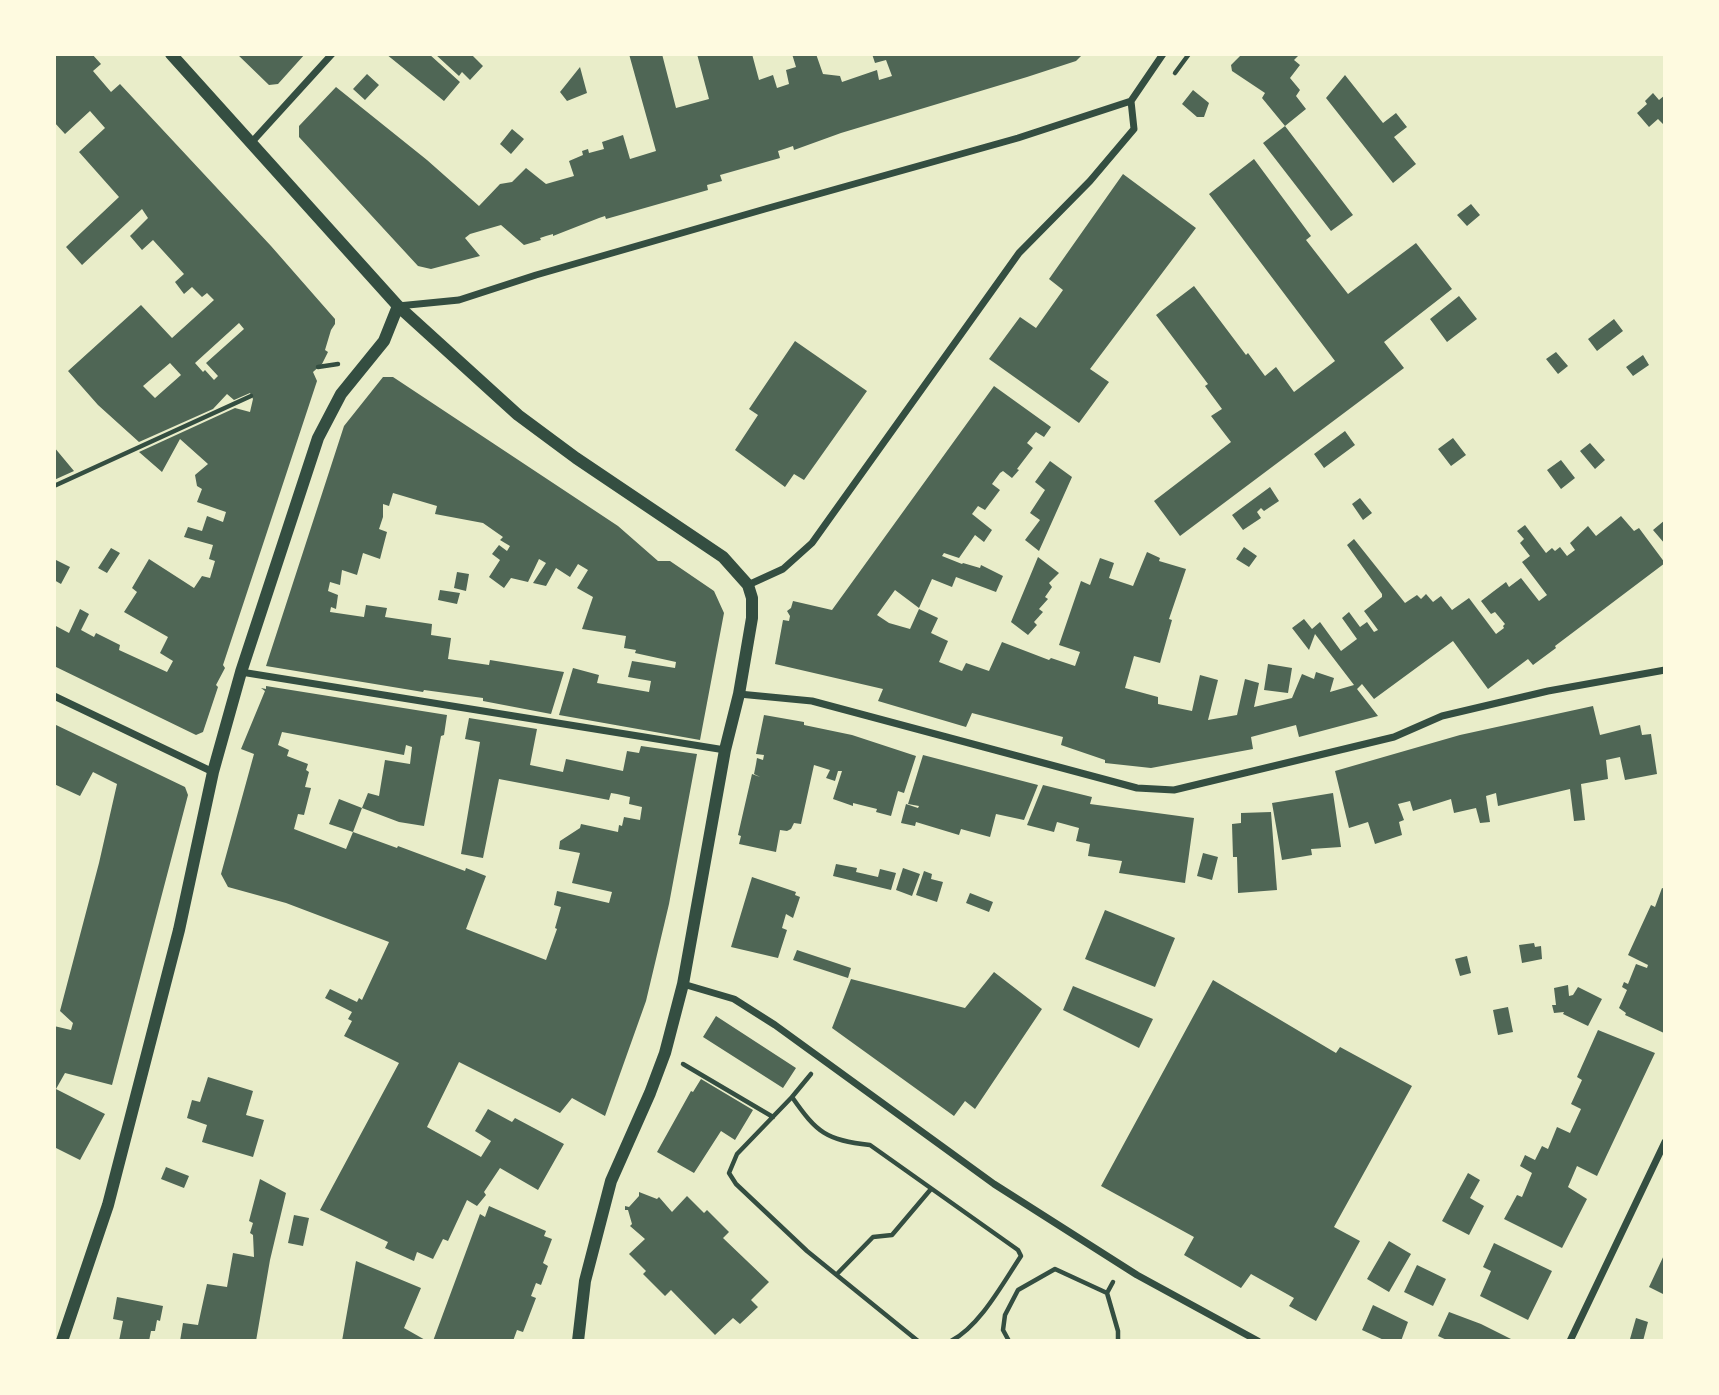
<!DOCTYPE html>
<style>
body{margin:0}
#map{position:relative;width:1719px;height:1395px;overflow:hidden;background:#e9edc9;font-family:"PT Sans",sans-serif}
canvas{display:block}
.frame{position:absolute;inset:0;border:56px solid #fefae0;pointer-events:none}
</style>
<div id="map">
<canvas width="1719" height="1395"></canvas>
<div class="frame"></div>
</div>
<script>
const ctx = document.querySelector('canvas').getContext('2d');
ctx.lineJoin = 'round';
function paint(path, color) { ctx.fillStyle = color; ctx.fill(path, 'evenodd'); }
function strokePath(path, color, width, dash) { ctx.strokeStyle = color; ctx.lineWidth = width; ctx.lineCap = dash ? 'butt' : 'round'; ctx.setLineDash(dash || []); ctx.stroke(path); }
const building = new Path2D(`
 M54,54H92L101,64L93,71L111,92L120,84L271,246L335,319V324L331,330L325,350L328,352L322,364L313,372L317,381L223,665L225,668L216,685L218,687L203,732L196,735L54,666V625L69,633L80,609L89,614L81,630L94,637L96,633L120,645L119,650L167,672L173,661L160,653L168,637L124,612L137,592L132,588L149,559L194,588L202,576L210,578L215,561L209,559L213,545L184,537L188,527L202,531L207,516L223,522L226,512L197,502L202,489L197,486L195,475L208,464L180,439L162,472L139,452L235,408L250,412L253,399L250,393L234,400L227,394L213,409L139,442L98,405L68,371L141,305L172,338L214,300L207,293L202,297L192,287L184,294L175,282L184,274L153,240L142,250L130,236L148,218L142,209L82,265L66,247L119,197L79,152L105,128L90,111L65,134L54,122ZM239,323L244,329L206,363L218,376L214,380L205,370L203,372L195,363ZM170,363L181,375L155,398L143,386Z
 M237,54H305L278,84L269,85Z
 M386,54H429L460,82L444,101Z
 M435,54H471L483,66L470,80L462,72L459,76Z
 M629,54H662L676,108L709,99L697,54H752L759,80L773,75L777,88L789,84L786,70L796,67L792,54H816L823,74L840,76L842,82L877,70L879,80L892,76L886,60L875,63L872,54H1083L1076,61L1027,77L841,133L794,150L793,146L778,151L780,158L720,175L722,181L707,185L708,190L606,219L605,216L599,218L553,236V234L546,236L540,238L541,240L524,245L501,225L470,234L465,238L480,256L431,269L418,266L299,137V126L336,87L427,160L479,206L500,184L512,182L526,168L546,184L574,176L569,161L583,155L582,151L588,149L589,153L604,149L602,142L623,135L630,159L656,151Z
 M1242,54L1298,56L1294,60L1300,65L1290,78L1300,90L1296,96L1306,109L1285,126L1353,215L1331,231L1263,143L1285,126L1262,98L1265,93L1232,71L1231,65Z
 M580,67L587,93L567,101L560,92Z
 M367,74L379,85L365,100L353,89Z
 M1345,75L1383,123L1396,113L1407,127L1394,137L1416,164L1393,183L1326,98Z
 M1193,90L1209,103L1204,117H1197L1182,104Z
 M1653,93L1659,100L1665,95V126L1658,119L1649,127L1637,113L1647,104L1645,101Z
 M512,129L524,139L511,154L500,144Z
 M1254,159L1311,236L1306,240L1348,294L1416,243L1452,289L1384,342L1404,368L1180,536L1154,501L1231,442L1211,416L1222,409L1205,386L1208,384L1156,315L1194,286L1246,355L1248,353L1265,376L1276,367L1294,392L1335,361L1209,194Z
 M1123,174L1196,228L1090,369L1109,382L1079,423L989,359L1020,317L1036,328L1063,290L1049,279Z
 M1471,204L1480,215L1467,226L1457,215Z
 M1459,296L1477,319L1447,342L1430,319Z
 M1614,319L1623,331L1597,351L1588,339Z
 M795,341L867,391L804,480L794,474L785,487L735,450L758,415L749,409Z
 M1556,352L1568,366L1558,374L1546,359Z
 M1643,355L1649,365L1633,376L1626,367Z
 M383,377H393L618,526L658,561H670L714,591L724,613L700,740L559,715L573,668L599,675L597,683L649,692L651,681L628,677L632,661L675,668L676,662L635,653L636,650L624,648L626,636L582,629L593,597L577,588L588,570L578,564L570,577L556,568L546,586L533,583L546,563L539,559L528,582L511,578L504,588L489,577L500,560L492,554L499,545L507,551L510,546L500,540L503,537L483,523L435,514L437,506L393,493L389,506L383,504V517L379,529L387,532L380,559L363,553L357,575L342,570L340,585L330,582L328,591L338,595L336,609L331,607L330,612L364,617L366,605L387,608L385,617L432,624L431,635L451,638L448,659L489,665L490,660L564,672L551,714L483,701V698L424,690L423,692L266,666L344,426Z
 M994,386L1051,427L1044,437L1036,432L1027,443L1033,448L1017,469L1019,470L1012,478L1003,471L1000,473L992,484L1000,490L985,510L978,506L972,514L992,530L984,542L975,535L959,558L944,553L942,556L962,564L963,563L980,568L981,565L1003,576L996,592L956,577L952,587L932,579L919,608L895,590L877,615L889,623L910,629L919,609L938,618L931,633L948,641L939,662L962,671L966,663L989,671L1002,642L1049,660L1051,658L1075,666L1080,652L1059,645L1081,581L1090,585L1100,558L1114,563L1109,578L1133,586L1147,552L1160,558L1159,561L1186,569L1169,619L1172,620L1160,663L1134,656L1125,688L1158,697V704L1192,711L1200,675L1218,680L1208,720L1237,715L1245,679L1259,683L1254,707L1292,698L1302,674L1314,679L1316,672L1334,678L1330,692L1354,685L1315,634L1309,650L1292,628L1304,619L1312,629L1320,622L1341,651L1357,639L1342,618L1349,612L1360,627L1367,622L1374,632L1378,630L1364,611L1382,597V594L1347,545L1354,539L1405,603L1417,595L1421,599L1426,594L1433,602L1441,596L1452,610L1469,598L1496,634L1504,628L1503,626L1505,624L1495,612L1491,614L1481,601L1494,591L1506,582L1509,587L1521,578L1539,601L1547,595L1522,562L1530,556L1520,543L1524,539L1517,531L1525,525L1546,553L1552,548L1555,551L1560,547L1567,556L1575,550L1570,543L1588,526L1596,536L1621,516L1634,531L1639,528L1665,563L1555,646L1556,648L1533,665L1528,659L1488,689L1453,641L1374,699L1362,684L1357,689L1378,716L1299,737L1296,725L1251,737L1253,749L1151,768L1105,763V760L1061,745L1063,737L972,713L966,727L878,701L883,689L775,664L783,620L789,621L790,616L787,611L791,608L793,601L832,610Z
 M1345,431L1355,445L1324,468L1314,454Z
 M1453,438L1466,455L1451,466L1438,449Z
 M1590,443L1605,460L1595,469L1580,451Z
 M54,447L74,471L54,480Z
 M1561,460L1575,478L1561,489L1547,470Z
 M1050,461L1072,477L1039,551L1025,540L1040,520L1030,513L1045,490L1035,482Z
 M1270,487L1279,501L1264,511L1261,508L1257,512L1261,518L1243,530L1232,515Z
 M1360,498L1372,513L1363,520L1352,504Z
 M1665,520V544L1653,530Z
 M1244,547L1257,556L1249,567L1236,559Z
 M111,548L120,553L107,573L98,568Z
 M1038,557L1059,573L1049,583L1052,587L1045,597L1048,599L1039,609L1043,612L1034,622L1037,625L1028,635L1011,622Z
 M54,559L70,567L61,584L54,580Z
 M457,572L469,574L466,591L454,588Z
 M440,590L460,593L457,604L438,600Z
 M1268,664L1292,668L1288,693L1264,690Z
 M266,686L447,715L444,735L441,736L424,826L399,822L362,808L368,793L379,796L385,760L410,764L412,747L406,745L404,755L282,732L278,745L289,750L287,756L308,764L306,770L309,772L305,787L311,788L304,815L298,814L294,829L346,849L353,832L397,848L398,846L465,871L466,868L486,876L466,929L546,960L557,929L555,928L561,907L554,905L557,891L609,903L612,892L572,883L580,853L559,849L560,841L580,828L581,824L618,832L619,825L622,826L624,817L640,820L642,807L629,804L630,797L617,794L611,793L609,800L499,779L483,858L461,854L480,742L465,739L469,718L537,729L530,765L563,772L566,759L623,771L627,751L639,753L641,746L697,754L669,904L646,1001L605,1116L572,1098L560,1113L459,1062L427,1127L481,1157L491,1141L475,1131L488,1109L512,1122L515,1118L564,1144L538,1190L500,1168L484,1192L486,1195L477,1206L467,1200L448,1241L443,1239L433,1259L417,1252L414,1261L385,1248L388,1242L320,1210L399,1063L344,1036L352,1021L348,1019L352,1012L325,998L330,989L357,1002L359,998L362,1000L389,942L286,903L228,887L221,874L254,754L241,749L265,691L261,688L266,689Z
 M1593,706L1600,735L1640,725L1642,735L1651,734L1657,774L1625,780L1620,757L1606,760L1608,779L1581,784L1585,820L1574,821L1570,789L1498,806L1496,793L1486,796L1490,822L1480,823L1476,808L1454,813L1451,799L1413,811L1410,801L1398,804L1404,820L1399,822L1402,835L1375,844L1368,822L1349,828L1335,771L1460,735Z
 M764,715L804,722V725L852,735L916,756L904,793L898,791L891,816L876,812L877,809L853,803V806L833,799L842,771H838L835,781L826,778L830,770L814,765L801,824L794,823L791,829L787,831L780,830L776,852L739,844L741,836L738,835L752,774L760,777L754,774L756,764L757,758L763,760L764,755L756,754Z
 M54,724L185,787L188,795L112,1085L65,1073L56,1089L105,1114L80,1160L54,1147V1026L71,1030L73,1023L60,1011L99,863L117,784L93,772L80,796L54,784Z
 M923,755L1038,785L1024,820L996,814L990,837L961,829L959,835L916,822L915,826L901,823L906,804L918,808L919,806L908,804Z
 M1043,785L1092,797L1090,804L1194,818L1185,883L1119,873L1122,861L1088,856L1090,844L1076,841L1079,828L1057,822L1054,832L1027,825Z
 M1333,793L1341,847L1311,849L1312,855L1282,860L1272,803Z
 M339,799L362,808L353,832L329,824Z
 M1271,812L1277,890L1238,893L1237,857H1233L1232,824L1241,823V813Z
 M1203,853L1218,857L1212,880L1197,876Z
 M836,864L857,868L856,872L878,877L880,869L896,873L891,890L833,876Z
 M903,868L920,874L912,896L896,890Z
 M924,871L932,874L931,879L943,882L937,902L916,895Z
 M752,877L796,892L795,895L800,897L793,918L786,914L782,928L787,930L778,958L731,947Z
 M1662,888L1665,889L1664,1033L1625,1015L1626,1013L1619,1008L1627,990L1622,987L1624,982L1628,984L1636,964L1647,968L1648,965L1628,955L1651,905L1655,907Z
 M970,893L993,902L989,912L966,903Z
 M1105,910L1175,938L1155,987L1085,959Z
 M1534,943L1535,947L1541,946L1542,959L1522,963L1519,945Z
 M797,950L851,968L848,978L793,960Z
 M1467,956L1471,973L1460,976L1455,959Z
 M994,972L1042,1009L975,1109L965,1101L954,1116L832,1028L851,979L965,1008Z
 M1213,980L1336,1053L1340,1047L1412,1086L1334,1227L1360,1241L1316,1321L1289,1306L1294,1298L1251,1274L1241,1288L1184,1255L1194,1237L1101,1186Z
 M1568,985L1569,996L1573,995L1578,987L1602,999L1588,1026L1563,1014L1564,1012L1554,1013L1552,1005H1556L1554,988Z
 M1073,986L1153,1019L1139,1048L1063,1010Z
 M1508,1007L1513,1032L1498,1035L1493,1010Z
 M716,1016L796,1068L783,1088L703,1037Z
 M1598,1030L1655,1053L1597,1176L1577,1166L1568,1187L1587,1199L1562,1248L1504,1219L1517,1195L1522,1197L1532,1173L1520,1166L1525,1155L1535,1160L1542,1146L1548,1149L1557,1127L1570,1133L1581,1109L1571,1104L1582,1080L1577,1077Z
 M208,1077L253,1091L246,1115L264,1120L253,1157L202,1142L207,1125L187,1118L192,1100L200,1102Z
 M701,1079L753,1110L735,1140L721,1131L694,1173L657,1152L691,1091L693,1092Z
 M166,1167L189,1176L184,1188L161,1179Z
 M1468,1173L1480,1180L1470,1198L1484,1206L1469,1235L1442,1221Z
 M260,1179L286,1193L270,1260L256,1341H180L183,1323L198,1325L207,1284L227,1287L233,1253L254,1257L253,1235L250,1233L253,1223L249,1221Z
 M639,1192L657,1199L659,1197L672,1212L687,1196L704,1213L707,1210L729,1232L723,1238L769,1282L751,1300L758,1307L740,1324L733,1318L715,1335L671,1290L665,1296L643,1274L646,1271L629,1254L645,1239L630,1226L632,1224L628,1210H625V1206L629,1207L639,1196Z
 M489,1206L546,1231L544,1236L552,1239L543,1263L548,1266L541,1285L536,1283L531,1296L536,1298L523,1332L517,1330L513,1341H433L480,1214L485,1217Z
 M294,1215L309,1218L303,1246L288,1243Z
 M1389,1241L1411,1254L1389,1292L1367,1279Z
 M1494,1243L1552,1271L1528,1320L1480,1296L1491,1271L1483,1267Z
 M1665,1253V1295L1649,1287Z
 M356,1261L421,1288L404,1328L427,1341H342Z
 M1417,1265L1446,1279L1433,1306L1404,1292Z
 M117,1297L163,1306L160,1321L157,1320L155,1331H151L149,1341H119L123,1321L113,1319Z
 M1373,1305L1408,1322L1401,1341H1386L1362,1330Z
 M1449,1312L1481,1324L1515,1341H1449L1438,1336Z
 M1636,1318L1648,1322L1643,1341L1630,1339Z`);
const path = new Path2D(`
 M1175,73L1189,54
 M318,367L338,364
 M54,486L251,396
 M683,1064L773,1117
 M811,1074L792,1097C817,1133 826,1140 870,1145L1018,1250L1021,1256C1003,1283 980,1326 951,1341
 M792,1097L737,1154L729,1173L736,1184L807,1251L918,1341
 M837,1274L873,1237L892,1235L931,1189
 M1113,1282L1107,1293L1118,1331V1341
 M1009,1341L1003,1330L1005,1315L1018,1290L1055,1269L1107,1293`);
const minor = new Path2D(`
 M1131,101L1163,54
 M251,143L332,54
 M398,306L459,300L536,275L765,209L1018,138L1131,101
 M748,585L783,569L812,543L1019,253L1090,181L1134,129L1131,101
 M241,672L725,750
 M739,694L812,701L1137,788L1174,790L1394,737L1442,716L1548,691L1665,670
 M54,696L213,772
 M683,984L734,999L775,1025L994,1184L1137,1275L1258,1341
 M1570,1341L1665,1142`);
const tertiary = new Path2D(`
 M171,54L398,306L518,415L576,458L723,557L748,585L752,598V618L739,694L725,750L683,984L665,1053L650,1093L611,1181L585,1281L578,1341
 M62,1341L108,1205L179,930L213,772L241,672L318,438L341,394L384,341L398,306`);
paint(building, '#4f6655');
strokePath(path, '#344e41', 4.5);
strokePath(minor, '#344e41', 7);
strokePath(tertiary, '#344e41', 12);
</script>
